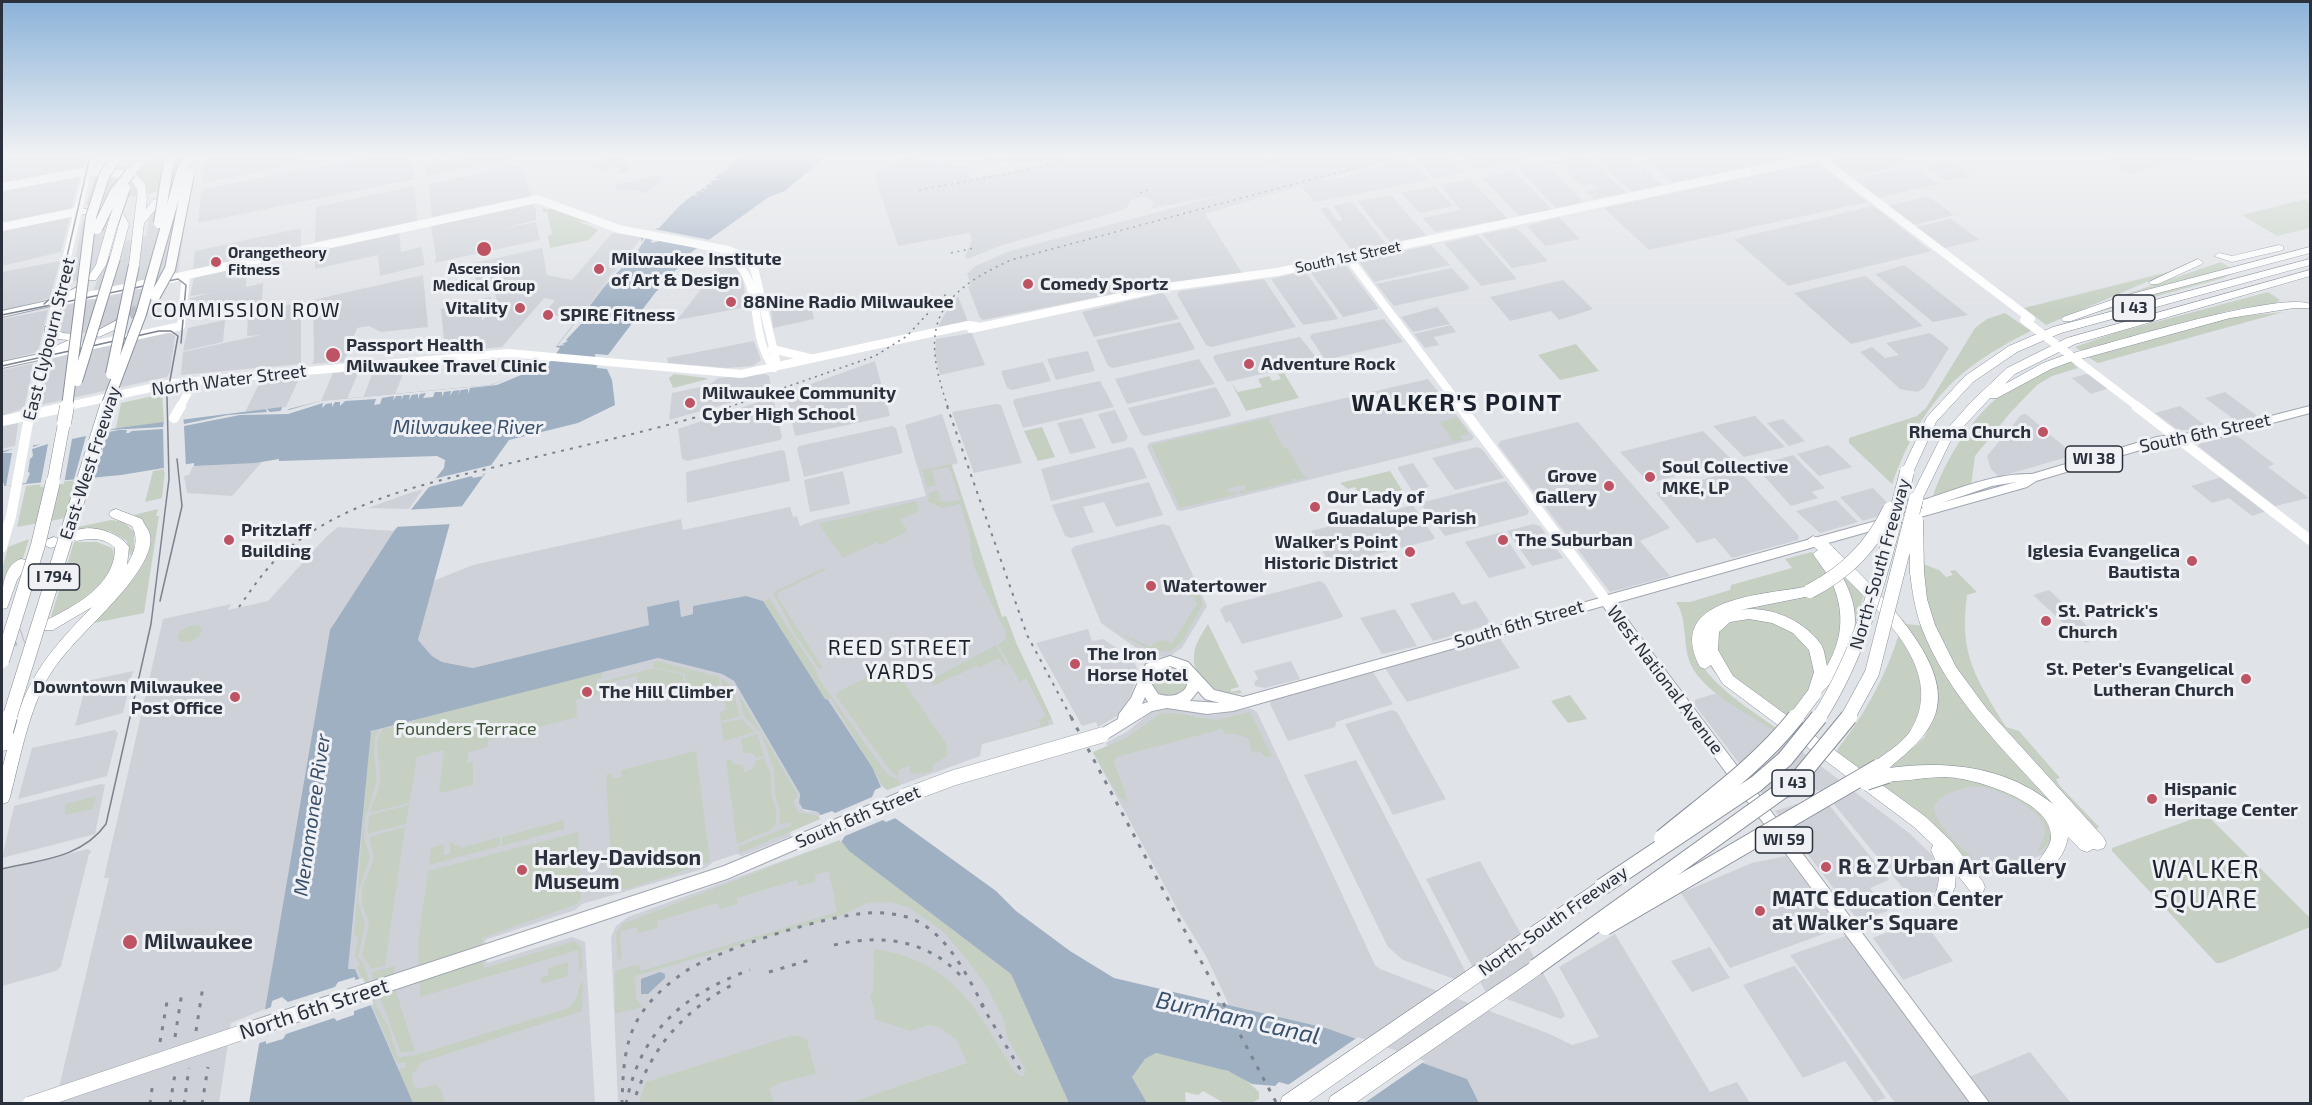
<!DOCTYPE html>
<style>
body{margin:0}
#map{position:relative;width:2312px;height:1105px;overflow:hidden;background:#e0e3e7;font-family:"Exo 2",sans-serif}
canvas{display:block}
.frame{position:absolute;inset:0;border:3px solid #2a313c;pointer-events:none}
</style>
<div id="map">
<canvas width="2312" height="1105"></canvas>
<div class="frame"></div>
</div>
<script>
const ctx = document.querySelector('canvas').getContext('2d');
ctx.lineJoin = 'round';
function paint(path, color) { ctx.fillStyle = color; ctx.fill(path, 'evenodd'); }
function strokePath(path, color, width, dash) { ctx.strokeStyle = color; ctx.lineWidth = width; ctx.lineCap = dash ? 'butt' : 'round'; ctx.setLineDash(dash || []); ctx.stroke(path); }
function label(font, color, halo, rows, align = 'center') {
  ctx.font = font + ' "Exo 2",sans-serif'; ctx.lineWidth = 6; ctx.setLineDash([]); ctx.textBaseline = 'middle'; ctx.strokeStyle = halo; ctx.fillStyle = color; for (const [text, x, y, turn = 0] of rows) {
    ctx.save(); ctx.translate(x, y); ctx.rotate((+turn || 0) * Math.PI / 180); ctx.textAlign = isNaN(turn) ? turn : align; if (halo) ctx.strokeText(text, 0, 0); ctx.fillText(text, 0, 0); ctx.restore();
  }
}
const built = new Path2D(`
 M2,156H87L84,167L80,169L2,185Z
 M204,156H302V163L203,183Z
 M371,156H412L414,179L198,223L201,192L203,189Z
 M466,156H523V157L427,176L425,160L441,157V161Z
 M905,156L966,167L971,179L1046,163L999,162L961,156H1266L1268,158L1281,156H1407L1315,182L1347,176L1409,157L1430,180L1315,202L1300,186L1205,214L1242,273L1158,285L983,320L980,318L968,287L971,284L967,274L975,266L1010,251L1222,195L1149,209L1153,206V201L1145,197L1137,198L1131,200L1126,209L1000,246L967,259L965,256L972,240L970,233L898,246L874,174Z
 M1413,156H1451L1465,172L1434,179Z
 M1462,156H1538L1478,171Z
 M1576,156H1588L1627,193L1594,199L1585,191L1596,188L1592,184L1581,186L1556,161Z
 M1592,156H1631L1662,185L1631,192Z
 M1640,156H1803L1673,183Z
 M1843,156H1901L1911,163L1850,177L1829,160Z
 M2102,156H2207L2129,174Z
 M1947,158L1972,176L1946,181L1922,164Z
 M1816,162L1867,202L1649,250L1604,208Z
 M1542,163L1546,164L1584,202L1557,209L1518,168Z
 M522,164L531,197L432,217L429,184Z
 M1914,166L1938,184L1878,198L1854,179Z
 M1513,170L1515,172L1552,210L1519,216L1482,178Z
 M659,175L665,178L646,193L631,189L621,191L617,190L615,185Z
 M80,176L71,209L2,224V190Z
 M1470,179L1508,219L1435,232L1423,218L1460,210L1440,185Z
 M1434,186L1453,206L1419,213L1402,193Z
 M410,187H415L417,221L315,242L316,207Z
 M189,194L178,273L93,292L104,260L120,257L125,241L147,236L149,214L158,204L171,197Z
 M1391,195L1425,234V236L1391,243L1357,201Z
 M1928,196L1954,215L1913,225L1889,206Z
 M1352,202L1367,220L1386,244L1352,251L1320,209L1327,207L1338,221L1343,220L1333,206Z
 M532,204L536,210V220L501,229L536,222L540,240L434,263L436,258L431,226Z
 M1873,206L1931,251L1788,286L1734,239Z
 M70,217L61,252L2,266V230Z
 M99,217L111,219L116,223L92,274L70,283L83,220Z
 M1559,217L1580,239L1545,246L1527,226Z
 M1951,219L1980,240L1944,248L1916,227Z
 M301,228V246L193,269L195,251Z
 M1516,228L1525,236L1548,261L1512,268L1482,234Z
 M399,232L401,252L421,247L425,265L380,276L378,255L315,269V255H312L315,251Z
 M612,233L644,236L631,249L578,318L544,314L555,300L544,298L502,347L445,352L441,309L491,297L492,305L482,317V321L497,303L493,280L476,283L474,263L542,248L547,275L572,280Z
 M1478,235L1517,279L1481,286L1444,243Z
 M1431,245L1450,265L1374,282L1359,261Z
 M60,261L50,298L2,311V272Z
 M729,261L736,266L742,275L747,307L677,320L719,266Z
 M1344,263L1378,308V309L1343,317L1309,270Z
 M247,265L246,287L263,283L262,302L188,317L190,298L211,293L190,296L194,277Z
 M1904,265L1906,266L1968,315L1933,322L1875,274Z
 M1452,268L1469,287L1468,290L1394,306L1376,284Z
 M1305,271L1332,309L1338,319L1303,325L1271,279Z
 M423,275L428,327L381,332L369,326L357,328L344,362L312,364L314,359L313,300Z
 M1864,276L1867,277L1923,326L1851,344L1794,293Z
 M1264,279L1296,327L1211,347L1206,345L1177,294L1180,291Z
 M1563,280L1593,309L1559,320L1551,311L1510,321L1490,297Z
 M153,286L140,306L113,323L80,334L66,335L59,330L60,310L66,305Z
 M1162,293L1165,295L1179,319L1094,337L1082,312Z
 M958,296L968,322L938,327L944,315Z
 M300,302L304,303L301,308V364L181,375L183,352L261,335L247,336L248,314Z
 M810,302L814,319L773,328L771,310Z
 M1437,307L1450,324L1413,332L1401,317Z
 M48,310L38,352L2,361V319Z
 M1384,319L1403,342L1325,360L1310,337L1312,334Z
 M225,320L223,342L183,351L188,328Z
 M1180,322L1195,348L1193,350L1113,368L1108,366L1096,340Z
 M1451,325L1456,332L1434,337L1439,345L1425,348L1414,334Z
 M169,332L175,336L170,372L167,377L40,405L50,361L53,358Z
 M972,333L985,365L940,375L935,354L936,339Z
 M1930,333L1949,348L1924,388L1917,392L1900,389L1860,352L1872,347L1885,358L1899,355L1886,343Z
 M1300,337L1319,361L1227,382L1213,358L1215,355Z
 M754,341L761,360L753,366L726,368L668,363L667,358Z
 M1088,351L1095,371L1056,380L1047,359Z
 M1199,359L1215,384L1127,404L1115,379Z
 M875,361L890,416L795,436L786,393Z
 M1043,362L1051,381L1012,390L1007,388L1001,371Z
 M31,364L34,365L24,408L2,416V370Z
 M406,367L395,394L363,398L374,370Z
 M359,371L347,399L321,401L333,373Z
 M765,374L769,376L772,391L669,420L672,393L709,385L718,378Z
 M2086,374L2091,375L2109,388L2091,394L2072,378Z
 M300,377L286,407L245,412L261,380Z
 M1428,379L1474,437L1472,440L1181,511L1177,510L1147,447L1149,443Z
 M1100,381L1114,407L1023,428L1013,402L1015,399Z
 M1216,387L1231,414L1229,417L1145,436L1141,434L1128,408Z
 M2225,392L2256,415L2258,418L2239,423L2205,398Z
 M773,397L782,437L780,440L687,461L682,459L678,429Z
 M996,404L1001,405L1022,463L974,473L952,412Z
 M2180,406L2211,430H2178L2155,413Z
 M1115,410L1128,437L1125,441L1112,444L1098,414Z
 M942,414L958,463L952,465L1002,617L1006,616L1017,645L1054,724L982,744L980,756L887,790L882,787L763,601L757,600L698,605L693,607V614L681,617L678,600L648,607L649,625L473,668L442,662L432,656L418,640L433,581L473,565L681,519L683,530L790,507L793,517L797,516L800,526L815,520L926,496L905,425Z
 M2026,414L2074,455L1999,477L1991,469L1987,456L2021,415Z
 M1755,416L1785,447L1744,457L1713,426Z
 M1082,418L1096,448L1070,454L1057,423Z
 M1783,419L1805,441L1789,446L1767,423Z
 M1578,422L1670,528L1640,541L1670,576L1610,592L1498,445L1500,441Z
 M18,423L15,446L2,449V426Z
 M892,426L896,428L903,453L804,477L797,449L799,446Z
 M1703,431L1730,458V462L1649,483L1620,452Z
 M2235,434L2274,464L2268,467L2309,498L2275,506L2198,446L2199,444Z
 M1828,445L1832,448L1852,467L1819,476L1797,454Z
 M1130,447L1134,449L1147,478L1051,501L1041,469Z
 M1477,447L1482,449L1504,478L1455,490L1432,458Z
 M782,450L785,452L790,481L687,503L686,472Z
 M1793,455L1825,488L1812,492L1818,498L1791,506L1755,466Z
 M262,462L232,496L187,493L184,476L189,475L193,466Z
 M1413,463L1429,487L1412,491L1398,469V467Z
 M843,471L850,504L810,512L804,480Z
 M1733,471L1741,473L1799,536L1798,540L1732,558L1715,538L1697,543L1656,493Z
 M2222,477L2264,510V512L2252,516L2229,498L2212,503L2191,486Z
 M1506,481L1529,511L1527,515L1445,536L1420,503Z
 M1149,482L1163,515L1116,527L1104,502L1083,507L1094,532L1071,538L1065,536L1052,505Z
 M1873,488L1895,511L1863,521L1840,497Z
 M423,489L409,509L368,508L401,496Z
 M1836,500L1858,522L1820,533L1796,511Z
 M1413,505L1435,538L1432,540L1333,565L1329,563L1311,531Z
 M1163,524L1170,526L1207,606L1182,648L1170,656L1159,657L1135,647L1101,623L1071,550L1075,546Z
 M1533,524L1540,526L1563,558L1532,566L1507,531Z
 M338,527L394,531L330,631L271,987L265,1009L231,1023L219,1103L55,1104L109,878H104L163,619L231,604L228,610L268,601L326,537Z
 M1502,532L1526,568L1489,578L1465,542Z
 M1320,581L1325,584L1343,616L1341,618L1242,644L1230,621L1226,623L1220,610L1224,606Z
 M2049,590L2100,638L2085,643L2033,595Z
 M1454,592L1462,605L1476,601L1491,624L1433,641L1410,604Z
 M1395,609L1417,646L1382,654L1360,618Z
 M1088,629L1092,641L1103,639L1132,658L1139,673L1129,699L1119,715L1098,727L1096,722L1082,726L1036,643Z
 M1498,636L1520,668L1407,702L1385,668L1386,665Z
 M658,658L722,674L734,681L800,794L799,803L802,808L805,811L818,812L821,815L820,819L790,832L791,836L742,856L737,854L713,862L706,868L582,904L575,910L485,940L487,963L572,937L585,942L595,1103H413L355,969H347L368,734L375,728Z
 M1291,661L1300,679L1265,688L1255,686L1254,682L1258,679L1254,671Z
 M133,671L123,713L75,726L87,681Z
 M1373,672L1393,704L1336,722L1335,727L1288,741L1270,704L1271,700Z
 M1717,693L1776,732L1909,833L1932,855L1938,874L1944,878L1939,890L1908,904L1897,890L1903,888L1823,791L1815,790L1770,804L1694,704L1695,700Z
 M1173,708L1213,715L1250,708L1257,712L1375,965L1380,969L1552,1035L1572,1045L1599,1037L1559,967L1615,934L1710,1092L1737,1082L1750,1103H1479L1466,1079L1326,1028L1229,1005L1206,956L1180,914L1093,753L1108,747L1106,743L1128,731L1151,712Z
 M1392,710L1397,712L1446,799L1393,815L1345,724Z
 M115,730L118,733L107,776L18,799L32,748Z
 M1356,760L1473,986L1403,960L1388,947L1304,775Z
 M1967,780L1991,786L2034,809L2055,838L2045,854L1986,875L1919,811Z
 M101,784L105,785L95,834L2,858L14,806Z
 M1819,797L1826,801L1889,880L1870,888L1888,911L1861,920L1856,918L1775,811Z
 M840,840L849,851L1011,974L1069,1103H618L611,937L616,926L628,917Z
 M88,849L92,852L89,854L61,966L56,971L2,986V870Z
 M1786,856L1840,928L1730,968L1681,893L1752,863Z
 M1480,861L1557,998L1565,1016L1561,1019L1485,991L1426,879Z
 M1922,919L1953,961L1903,980L1873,938Z
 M1854,933L1964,1079L2030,1052L2071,1103H1895L1790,955Z
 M1710,947L1730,978L1692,992L1671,961Z
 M1794,966H1795L1886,1098L1874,1102L1845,1061L1803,1078L1743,985Z`);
const green = new Path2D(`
 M170,156H191L186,186L86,205L95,176L112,168Z
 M615,156H625L628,169L626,172L620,174L618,166L602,171L588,167L598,159Z
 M2305,199L2310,203V228L2277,236L2242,215Z
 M543,208L549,210V208L595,224L575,220L598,230L589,240L550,248L548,236L552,234L547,212H543Z
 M2221,262L2231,268L2124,295Z
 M2172,271L2046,325L2024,308Z
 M2236,271L2224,278L2091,314L2112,305Z
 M2268,292L2280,300L2276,303L2231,310L2084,353L2075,347L2115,333Z
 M2283,312L2098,363L2088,357L2229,318Z
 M2005,313L2031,331C1954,369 1922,403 1892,484L1849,443V438L1917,416L1926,408L1975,328L1987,319Z
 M1576,344L1599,371L1560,380L1538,355Z
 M2071,361L2078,368L2052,376L2037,385L2010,413L1975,456L1971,485L1933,496C1945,459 1974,413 2007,390C2026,377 2049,369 2071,361Z
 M1284,373L1299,398L1246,411L1232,384L1238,392L1262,387L1258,379L1269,376L1272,381L1281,379L1278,374Z
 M674,374L706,378L708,379L673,388L669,378Z
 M162,394L164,423L116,428L121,403Z
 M1272,417L1269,420L1284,448H1287L1304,476L1310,477L1297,480L1293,478L1291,480L1294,481L1240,494L1239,491L1246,489L1244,485L1227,489L1230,493L1237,492L1238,494L1180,508L1151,445Z
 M1457,417L1469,434L1460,436L1462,440L1412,452L1453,441L1440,422Z
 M1042,427L1055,457L1038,461L1024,431Z
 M951,464L1002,617L1006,616L1017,645L1052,719L1047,721L1049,725L984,744L1041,726L1039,720L1046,716L1026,678L1020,682L998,645L1006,638V633L973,565L969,532L960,504L942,508L928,502L929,493L938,490L940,498L938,499L945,502L960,500L949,467L932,470L936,485L927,487L922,470Z
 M165,469L162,498L145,502L153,471Z
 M1390,471L1402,490L1384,495L1385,497L1380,493L1353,499L1360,497L1355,487L1348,489L1340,483Z
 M111,476L74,481H88L77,516L17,527L26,486Z
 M916,501L919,511L900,520L908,531L880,545L877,542L843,558L819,524Z
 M158,509L156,516H159L144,613L89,624C112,603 182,544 134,515Z
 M111,520L124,522L134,532V554L130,555L127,541L110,531L88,530V527L78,530V527Z
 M29,539L23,558L6,578L2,588V570L8,547Z
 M74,542H97L112,548C124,577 70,608 50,620Z
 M1812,552L1831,576L1816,585L1706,614C1662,659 1748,707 1779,730L1776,732C1750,715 1698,690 1689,660C1683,641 1687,618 1676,602H1690L1730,590L1731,585L1792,568L1785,559Z
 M1834,562L1864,595L1850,640Z
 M1923,564L1939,570L1946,577L1953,575L1950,571L1955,570L1977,592L1967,595C1959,655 1975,677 2006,727L2019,731L2060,778L2056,779L2059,785L2099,827L2095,830L1951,669L1928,608Z
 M824,568L826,570L779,592L777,596L823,668L819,669L794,633L774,594L775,591Z
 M1835,584C1850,618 1841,643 1825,675C1821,666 1824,654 1814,643C1793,616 1728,590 1707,629C1701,641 1704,653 1710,664C1725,688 1758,705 1781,721L1779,723C1755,705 1692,671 1703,634C1706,621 1717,614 1729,611C1765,600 1801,601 1835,584Z
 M1198,592L1203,604L1182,642L1171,651H1152L1113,630L1151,647L1155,642L1164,640L1172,643L1197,604L1194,597L1189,596Z
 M769,598L817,672V676L887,774L899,780L900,785L887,790L883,786L831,699L825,700L766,607L763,601Z
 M1758,617C1769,621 1784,624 1794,631C1834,658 1809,692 1788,720L1719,665L1713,635L1725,621Z
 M1903,619L1906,624L1925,626L1933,647L2074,823L2008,782L1887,770L1924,738L1936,710L1902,625Z
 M1208,624L1239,687L1231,689V692L1240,690L1242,693C1215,697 1188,678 1195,649C1197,640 1204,631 1208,624Z
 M198,625L202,629C200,640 189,644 179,641L177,637C180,629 189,625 198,625Z
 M1899,634L1925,681L1916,732L1860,773L1834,754C1863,717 1885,679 1899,634Z
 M996,645L1007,665L1005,666L998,658L980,668L977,665L956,676L955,675L934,686L930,680Z
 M657,661L719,677L720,684L687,692L685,674L653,667V662Z
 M892,665L947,745V756L933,765L932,772L911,774L909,765L898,771L899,776L892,773L836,696L837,692Z
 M1171,666L1186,675L1188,684C1181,697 1169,701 1156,693L1150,683L1154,673Z
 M655,668L683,675L684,684L644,694L639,698L637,676L600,685V682Z
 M602,672V678L597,679L598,695L576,700L577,717L488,740V747L468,752L467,763L473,762V785L439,793L444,750L417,757L409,803L369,813C373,802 379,792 380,781C383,763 370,745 383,729L416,721V717Z
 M721,678C737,687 734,701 740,716L721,721L720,712L726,710Z
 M739,694L798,795L793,802L798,812L818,816L820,819L740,853L738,847L792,825L791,822L779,825L780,810L775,795L774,770L761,733L743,715Z
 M1570,695L1587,719L1568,723L1551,701Z
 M1250,712L1272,756L1266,758L1260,751L1252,753L1248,738L1232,733L1225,735L1222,729L1117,757L1114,762L1126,795L1127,802L1119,797L1093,752L1126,738L1160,714L1174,713L1216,720Z
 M741,719L755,732L724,741L721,723Z
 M380,728L375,738L374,754L377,781L365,818L364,836L370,858L359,889L358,902L365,925L358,957L364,964L377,1008L388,1026L397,1055L400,1057L416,1055L568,1008C581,999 575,989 583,981L582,1011L422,1062L412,1075L413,1086L418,1089L435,1084L441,1090L445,1103H413L398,1070L406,1067L405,1062L398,1064L394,1057L357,967L360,966L355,955L358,935L354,936L370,734Z
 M757,734L764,756L756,758L752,753H743L741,739Z
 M696,751L710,862L628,889H617L612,882L606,775L612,773L613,779L622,776L621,770Z
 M764,758L771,775V794L777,813L775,825L770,830L737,844L726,761L730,759L734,764L743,765L744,773L754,767L756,760Z
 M1914,775L1980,779L2038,807L2054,829L2050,843L2038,852C2039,845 2045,838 2045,830C2044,810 2001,790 1983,787C1970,784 1939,794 1934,806C1934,828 1971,854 1985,871L1981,873L1965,863L1876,785Z
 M96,796L93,809L65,815V804Z
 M409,805L406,824L368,834L369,815Z
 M2201,816L2210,818L2310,918V927L2221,963H2216L2112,851V848Z
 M564,820V829L502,846V837Z
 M405,827L385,966L371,969L362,955L369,923L362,904V888L374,859L369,837Z
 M578,832L581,897L577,904L482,938L484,968L575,941L582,949V972L579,970L578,950L420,997L418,943L428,871Z
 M500,837V846L429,865L431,848L444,844V855L450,854V843L454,842V846L460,845V848Z
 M840,840L849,851L1011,974L1069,1103H849L967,1063L956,1039L939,1027L929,1025L910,1031L875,1019V1011L870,997L873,990L874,949C956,961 975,1009 1015,1072L1020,1076H1024L1025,1069L1007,1037L1003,1018L987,987L966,958L944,932L910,908L891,902L867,903L845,914L635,976L636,999L643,1007L615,1014V971L639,964L641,971L837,912L829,871L815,875L816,881L799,886L797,880L737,898L738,904L720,909L718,903L657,921V928L638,933L637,927L620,931L622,958L617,961L616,934L622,924Z
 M568,962V976L541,984V977L548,975V968Z
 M395,966L393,982L415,1051L401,1053L372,976V972Z
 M791,1036H800L807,1040L816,1074L782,1082L769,1089L774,1103H639L646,1082Z
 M1156,1053C1189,1058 1236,1067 1259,1092V1099L1251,1103H1224L1203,1091L1198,1095L1185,1092L1186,1103H1147L1132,1077C1136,1066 1145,1057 1156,1053Z`);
const water = new Path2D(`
 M739,156H827L785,191L769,197L693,251L655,293L608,355L595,354L597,368L607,369L612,380L615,405L578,423L509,440L450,523L418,640L432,656L442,662L473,668L649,625L647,607L679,600L681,617L693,614V606L698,605L746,596L763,601L825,699L828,700L872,767L895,818L996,891L1016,911L1070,951L1114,978L1326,1028L1467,1079L1479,1103H1354L1279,1082L1275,1086L1252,1084L1228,1071L1156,1053L1145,1059L1132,1077L1147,1103H1069L1011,974L849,851L818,812L803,809L799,803L800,794L734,681L722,674L658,658L371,731L348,969H355L413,1103H249L330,630L394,531L444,468L445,460L437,456L279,461V459L255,463L194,466V463L121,475L4,486V483L2,484V449L43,444L117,428L282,407L281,411L320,401L490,385L538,367L543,362H550L560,348L556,347L558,344L641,238Z
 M660,972L665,974V978L648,994H641V979Z`);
const pier = new Path2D(`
 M726,166L729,168L714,178L720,180H713L710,182L714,185L708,184L705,187L709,189L703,188L700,190L705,192L698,191L695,194L700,196L693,195L684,201L659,228L654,229L710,240L699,248L660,241L651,243L652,240L646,238L638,250L604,287L582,316L587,317L581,320V324L566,340L568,341L562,344L565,345L557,346L641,238V242L651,229Z
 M542,363L538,368L497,385L470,388L468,394V389L461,390L458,395L460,390L453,391L450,396L451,391L444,392L442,397V392H435L433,397L423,398L426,393L420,394L418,399V394L412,395L409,400L410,395H404L401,400L402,396H396L393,401L394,396L382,398L380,404L374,405L376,399L345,401L340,406V402H335L332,407V403L326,404L322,408L323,403L288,414L240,415L184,426L186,468L164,472L163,429L132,431L129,433H126L127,430H119L108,432L93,480L73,483L86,436L72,439L64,484L40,487L48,444L32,449L33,456L30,459L28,472L30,473L26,483L6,486L12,453H2L13,449L2,451V449L10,447L33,444V447L61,436L87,434L88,431L109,427V430L163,427L164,421L173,418L183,417L184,424L228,415L267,412L265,407L270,412L280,411L285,407L289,410L320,401L491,385Z
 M496,464L491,472L483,474V476L473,478L472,476L421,489L429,480Z
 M467,506L453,524L393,527L406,510Z
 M883,786L898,817L886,822L883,820L845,836L841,842L818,816L832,811L835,813L872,797L875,790Z
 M355,977V980L363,978L374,1004L354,1011V1015L342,1019L337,1021L334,1018L286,1034L283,1039L266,1044V1041L257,1044L262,1011L271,1007L272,1001L282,997L288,1002L335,987L338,982Z
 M1358,1037L1425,1061L1363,1104H1343L1285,1087Z`);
const highwayTunnelFar1 = new Path2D(`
 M117,324L153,298`);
const highwayTunnel = new Path2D(`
 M2,643L23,636`);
const secondaryFar1 = new Path2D(`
 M1818,157L2031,319
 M112,173L124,175
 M134,178L141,186L142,197
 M2,187L88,171L102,172L104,156
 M2,227L80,211
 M1348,257L1461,407
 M732,258C765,285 748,335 774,368
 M169,279L537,199L619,229L728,250L744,257L754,268L776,360L774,368
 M139,285L142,284
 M110,291L125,288
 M91,295L98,294
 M56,302L76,298
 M971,329L1167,287L1277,272L1823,156
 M772,349L810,358
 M46,355L181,326L186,275
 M2079,362L2138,407
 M31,407L91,156
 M64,407L173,383L508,353L741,374L968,325L977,326
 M180,407L191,387L198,381`);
const secondary = new Path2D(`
 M1460,406L1605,599
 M2136,406L2310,540
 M174,418L181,406
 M2,421L71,406
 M2,547L11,516L31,406`);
const primary = new Path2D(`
 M56,299L61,302L59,304L2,317V311Z
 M44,353L49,356L48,358L2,368V362Z
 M2310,406V413L2216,438L2157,445L2036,481L2027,487L1615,603L1990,1104H1971L1603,606L1233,711L1207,714L1167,708L1152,711L1107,739L1102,741L1097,739L1095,735L1097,731L1118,719L1119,714L1131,698L1146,664L1170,656L1188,662L1214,690L1243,697L1600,598L1605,594L1608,595L1923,508L1918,504L1920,501C1956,490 1993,473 2032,474L2157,437L2216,430ZM2016,482L1941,503L1992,486ZM1170,666C1202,676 1185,703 1158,694L1151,683L1156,672ZM1198,691L1205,699L1220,703L1190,701ZM1145,697L1148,702L1142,704Z
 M905,790L910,792L912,796L910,800L727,879L255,1036L249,1034L247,1028L249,1022L255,1020L724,866Z`);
const highway = new Path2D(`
 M142,156H152L135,174H127V170Z
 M142,194L147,197L146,209L153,200L157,199L162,202L144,223L139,265L134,268L129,265L137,197Z
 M80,208L93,210L94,212L89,215L76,213V209Z
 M119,212L123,213L129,224L120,258L115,261L110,258L119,224L114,215Z
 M113,220L118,223L106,265L96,280H88L87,278L96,265L108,223Z
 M2279,245L2283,246V250L2232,262L2214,256L2219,253L2232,256Z
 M2310,247V253L2128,301L2071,321H2063L2061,319L2063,317L2120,297Z
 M2198,259L2203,262L2202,264L2158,284H2150L2149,282Z
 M2310,259V265L2061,333L2017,352L1973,382L1936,422L1912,475H1902L1901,472L1927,417L1965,376L2009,346L2053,327Z
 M2310,270V276L2075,344L2015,374L2005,384L2043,363L2062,356C2105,345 2278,291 2310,304V308H2294L2230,318L2070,362L2051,369L1997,398H1990L1951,440L1921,502H1911L1910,499L1942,435L1971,402L2007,368L2067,338Z
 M77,287L83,290L81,292L60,304H52L50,302Z
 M117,320L121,321V327L99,337L93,333Z
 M49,326L63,333L75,334L77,337L71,341L76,344L44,360L40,359L38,356L40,353L69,340L56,339L45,333V327Z
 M64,419L70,423L59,482L53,487L47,482L58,423Z
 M116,509L142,519C144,524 149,530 150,535C157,566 91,624 72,646C62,657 52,670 45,683C27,718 20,759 10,797L8,802L2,804V770L7,750L2,751V726L10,727L12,731C29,674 52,648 92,607L53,630H43L41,626L43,622C73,607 115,586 115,548C104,537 91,538 76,541L69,536C82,520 119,531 129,547L127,565C135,551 139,540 132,526L111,517L109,514L111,511Z
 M1813,536L1829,543C1864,579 1953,656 1936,712C1928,737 1908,752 1889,768C1947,760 2005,766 2053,804C2004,750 1947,696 1921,626C1915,609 1912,590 1910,572L1912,568H1922L1924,572L1927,599L1935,625L1956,667L1987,709L2104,838L2106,843L2104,848L2098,850L2093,849L2087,852L2081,850L2068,837C2066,849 2059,864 2047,868L2041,866L2039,861C2043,853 2051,846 2051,837C2053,801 1973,778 1946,777C1929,776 1894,784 1881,780L1880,773L1874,772L1871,767L1874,762C1884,754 1901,744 1909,733C1950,672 1879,612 1839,571C1848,586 1855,602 1855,620C1855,647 1841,674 1823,691C1817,697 1819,702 1809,698L1807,694L1814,672L1809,650L1793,633L1772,623L1749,619L1730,622L1719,632L1718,650L1733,676L1926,817L1952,842L1983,882L1985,887L1983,892L1977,895L1971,892L1956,873L1955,887L1947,905L1941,908L1935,905L1933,900C1942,880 1940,870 1931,850L1933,845L1914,827L1723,684L1711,665L1705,669L1700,667C1663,596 1766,595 1810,586L1815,587L1817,591L1815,595L1740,610C1769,605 1803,620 1820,643C1825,649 1825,659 1827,666C1844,637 1845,607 1829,577C1824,569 1818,562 1813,554L1818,550L1806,541Z
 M54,537L59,539L61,542L59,545L51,548L46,546L44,543L46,540Z
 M21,559L26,560L28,564L17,580L7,608L2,609C2,593 2,565 21,559Z
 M1602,879L1608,882L1610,887L1608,892L1306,1104H1280L1282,1097Z
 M1536,959L1542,961L1545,967L1542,973L1354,1104H1328L1330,1097Z`);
const tram = new Path2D(`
 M44,304L59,291L90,156
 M2,315L178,279L186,285L181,343
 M2,366L159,331H171L178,336L167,397L169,479L151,624L106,824C82,858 40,860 2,869
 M160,601L182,506L177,459`);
const railFar2 = new Path2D(`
 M984,159L1035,162
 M1270,162L1298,156
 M919,190L1013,173L1082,156
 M1140,193L1148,190
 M951,253L974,248
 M729,407L875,356L907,336L947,293
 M948,407C920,328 933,295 1011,260L1398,156`);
const railFar1 = new Path2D(`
 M947,406L1027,635L1072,719
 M239,607C254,586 268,564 289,548C348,501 423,484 495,467C574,447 655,431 733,406`);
const rail = new Path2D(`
 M1071,717L1277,1104
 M834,945C880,934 926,939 960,975
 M769,972L810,960
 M981,1004L1023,1074
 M196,1031L203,986
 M175,1037L182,992
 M160,1042L168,996
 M636,1095C654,1044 686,1009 734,984
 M150,1104L153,1081
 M170,1104L175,1074
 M184,1104L189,1068
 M202,1104L208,1067
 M622,1104C623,1076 623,1045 638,1019C649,1000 667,984 686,971C720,949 827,915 868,913C883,912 899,914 913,919C949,935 968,978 986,1011
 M626,1104C640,1032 683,994 750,970`);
const secondaryBridge = new Path2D(`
 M2024,320L2079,362`);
const primaryBridge = new Path2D(`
 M905,796L953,778L1102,735
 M30,1104L255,1028`);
const highwayBridgeFar2 = new Path2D(`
 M113,223L125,188
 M159,223L169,160
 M97,229L115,192L131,172
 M155,296L170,269L189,174
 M111,374L134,265
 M77,381L115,258
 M67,407L91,217L104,176L114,160
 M106,407L141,314L182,170L189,156`);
const highwayBridgeFar1 = new Path2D(`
 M64,423L67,406
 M1916,520L1917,572
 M1810,591C1847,572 1872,546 1890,509
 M2,661L38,545L53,482
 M9,719L107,406
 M1795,719L1814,694
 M1818,719C1866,644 1885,557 1907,472
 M1847,719L1872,673L1916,499`);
const highwayBridge = new Path2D(`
 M5,731L9,717
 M1866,782L1887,775
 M1662,838C1708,800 1759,764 1796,717
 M1602,887L1756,784L1785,759L1819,717
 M1605,927L1879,767
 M1536,967L1798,779L1849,717`);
const markers = [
 [484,249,8,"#be5364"],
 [216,262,6,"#be5364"],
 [599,269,6,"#be5364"],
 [1028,284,6,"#be5364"],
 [731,302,6,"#be5364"],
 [520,308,6,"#be5364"],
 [548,315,6,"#be5364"],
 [333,355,8,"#be5364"],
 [1249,364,6,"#be5364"],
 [690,403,6,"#be5364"],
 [2043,432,6,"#be5364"],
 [1650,477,6,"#be5364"],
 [1609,486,6,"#be5364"],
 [1315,507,6,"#be5364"],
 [229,540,6,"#be5364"],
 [1503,540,6,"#be5364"],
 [1410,552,6,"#be5364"],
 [2192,561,6,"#be5364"],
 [1151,586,6,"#be5364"],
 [2046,621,6,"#be5364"],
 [1075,664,6,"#be5364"],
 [2246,679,6,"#be5364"],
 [587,692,6,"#be5364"],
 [235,697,6,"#be5364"],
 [2152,799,6,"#be5364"],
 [1826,867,6,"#be5364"],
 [522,870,6,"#be5364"],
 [1760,911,6,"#be5364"],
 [130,942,8,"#be5364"]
];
const farPoinames = [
 ["Orangetheory",228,253],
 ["Fitness",228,270],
 ["Ascension",484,269,"center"],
 ["Medical Group",484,286,"center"]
];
const farStreetnames = [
 ["South 1st Street",1348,257,-12]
];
const shields = [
 [2134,308,42],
 [2094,459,57],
 [54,577,51],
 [1793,783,42],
 [1784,840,57]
];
const shieldNames = [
 ["I 43",2134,308],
 ["WI 38",2094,459],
 ["I 794",54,577],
 ["I 43",1793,783],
 ["WI 59",1784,840]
];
const poiNames = [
 ["Milwaukee Institute",611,259],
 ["of Art & Design",611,280],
 ["Comedy Sportz",1040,284],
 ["88Nine Radio Milwaukee",743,302],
 ["Vitality",508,308,"right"],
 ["SPIRE Fitness",560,315],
 ["Passport Health",346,345],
 ["Milwaukee Travel Clinic",346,366],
 ["Adventure Rock",1261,364],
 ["Milwaukee Community",702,393],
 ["Cyber High School",702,414],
 ["Rhema Church",2031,432,"right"],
 ["Soul Collective",1662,467],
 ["MKE, LP",1662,488],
 ["Grove",1597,476,"right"],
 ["Gallery",1597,497,"right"],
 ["Our Lady of",1327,497],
 ["Guadalupe Parish",1327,518],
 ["Pritzlaff",241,530],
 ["Building",241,551],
 ["The Suburban",1515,540],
 ["Walker's Point",1398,542,"right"],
 ["Historic District",1398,563,"right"],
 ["Iglesia Evangelica",2180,551,"right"],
 ["Bautista",2180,572,"right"],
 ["Watertower",1163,586],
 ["St. Patrick's",2058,611],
 ["Church",2058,632],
 ["The Iron",1087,654],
 ["Horse Hotel",1087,675],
 ["St. Peter's Evangelical",2234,669,"right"],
 ["Lutheran Church",2234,690,"right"],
 ["Downtown Milwaukee",223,687,"right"],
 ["Post Office",223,708,"right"],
 ["The Hill Climber",599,692],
 ["Hispanic",2164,789],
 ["Heritage Center",2164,810]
];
const streetNames = [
 ["East Clybourn Street",49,339,-76],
 ["North Water Street",229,380,-7],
 ["South 6th Street",2205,433,-12],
 ["East-West Freeway",90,463,-72],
 ["North-South Freeway",1880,564,-74],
 ["South 6th Street",1519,624,-16],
 ["West National Avenue",1665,680,53],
 ["South 6th Street",858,817,-23],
 ["North-South Freeway",1553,921,-35]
];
const parkNames = [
 ["Founders Terrace",466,729]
];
const neighbourhoodNames = [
 ["COMMISSION ROW",246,310]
];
const waterNames = [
 ["Milwaukee River",468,427],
 ["Menomonee River",312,815,-82]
];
const quarterNames = [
 ["REED STREET",900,648],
 ["YARDS",900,672]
];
const nearPoinames = [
 ["Harley-Davidson",534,858],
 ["Museum",534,882],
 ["R & Z Urban Art Gallery",1838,867],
 ["MATC Education Center",1772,899],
 ["at Walker's Square",1772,923],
 ["Milwaukee",144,942]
];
const nearStreetnames = [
 ["North 6th Street",314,1009,-18]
];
const districtNames = [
 ["WALKER'S POINT",1457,403]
];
const nearWaternames = [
 ["Burnham Canal",1238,1018,13]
];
const nearQuarternames = [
 ["WALKER",2206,869],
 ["SQUARE",2206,899]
];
paint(built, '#ced2d8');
paint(green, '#c5d0c2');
paint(water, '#9fb0c3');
paint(pier, '#e0e3e7');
strokePath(highwayTunnelFar1, '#bcbfc5', 10, [10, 5]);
strokePath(highwayTunnel, '#bcbfc5', 14, [14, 7]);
strokePath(primary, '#a0a7b1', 2);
strokePath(highway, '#89909c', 1);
strokePath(secondaryFar1, '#fff', 8);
strokePath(secondary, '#fff', 10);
paint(primary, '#fff');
paint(highway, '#fff');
strokePath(tram, '#7b838f', 1.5);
strokePath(railFar2, '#7b838f', 1.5, [2, 4.5]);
strokePath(railFar1, '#7b838f', 2, [3, 6]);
strokePath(rail, '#7b838f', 3, [4, 8]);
strokePath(primaryBridge, '#a0a7b1', 16, []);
strokePath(highwayBridgeFar2, '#89909c', 12, []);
strokePath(highwayBridgeFar1, '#89909c', 15, []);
strokePath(highwayBridge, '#89909c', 18, []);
strokePath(secondaryBridge, '#fff', 8);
strokePath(primaryBridge, '#fff', 15);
strokePath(highwayBridgeFar2, '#fff', 10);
strokePath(highwayBridgeFar1, '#fff', 14);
strokePath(highwayBridge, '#fff', 16);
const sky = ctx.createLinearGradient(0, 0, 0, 311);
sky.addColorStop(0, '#8bb2d9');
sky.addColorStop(0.5, '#f1f2f4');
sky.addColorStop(1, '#f1f2f400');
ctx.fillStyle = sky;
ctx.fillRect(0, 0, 2312, 311);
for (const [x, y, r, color] of markers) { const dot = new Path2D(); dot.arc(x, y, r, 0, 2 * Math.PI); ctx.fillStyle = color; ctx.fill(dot); strokePath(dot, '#eff1f5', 2); }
label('bold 15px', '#2a313c', '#eff1f5', farPoinames, 'left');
label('15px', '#2a313c', '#eff1f5', farStreetnames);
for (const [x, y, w] of shields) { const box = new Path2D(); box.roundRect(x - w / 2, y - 13, w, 26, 4.5); ctx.fillStyle = '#eff1f5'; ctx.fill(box); strokePath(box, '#2a313c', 1.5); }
label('bold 16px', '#2a313c', null, shieldNames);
label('bold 18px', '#2a313c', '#eff1f5', poiNames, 'left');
label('18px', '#2a313c', '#eff1f5', streetNames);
label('18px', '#3f5639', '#eff1f5', parkNames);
ctx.letterSpacing = '1.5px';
label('20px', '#1c222d', '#eff1f5', neighbourhoodNames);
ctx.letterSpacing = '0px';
label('italic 20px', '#39506b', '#eff1f5', waterNames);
ctx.letterSpacing = '1.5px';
label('21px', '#1c222d', '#eff1f5', quarterNames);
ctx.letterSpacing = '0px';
label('bold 21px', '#2a313c', '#eff1f5', nearPoinames, 'left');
label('21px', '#2a313c', '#eff1f5', nearStreetnames);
ctx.letterSpacing = '1.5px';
label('bold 24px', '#1c222d', '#eff1f5', districtNames);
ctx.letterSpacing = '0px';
label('italic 24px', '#39506b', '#eff1f5', nearWaternames);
ctx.letterSpacing = '1.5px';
label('26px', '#1c222d', '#eff1f5', nearQuarternames);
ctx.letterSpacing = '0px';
</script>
